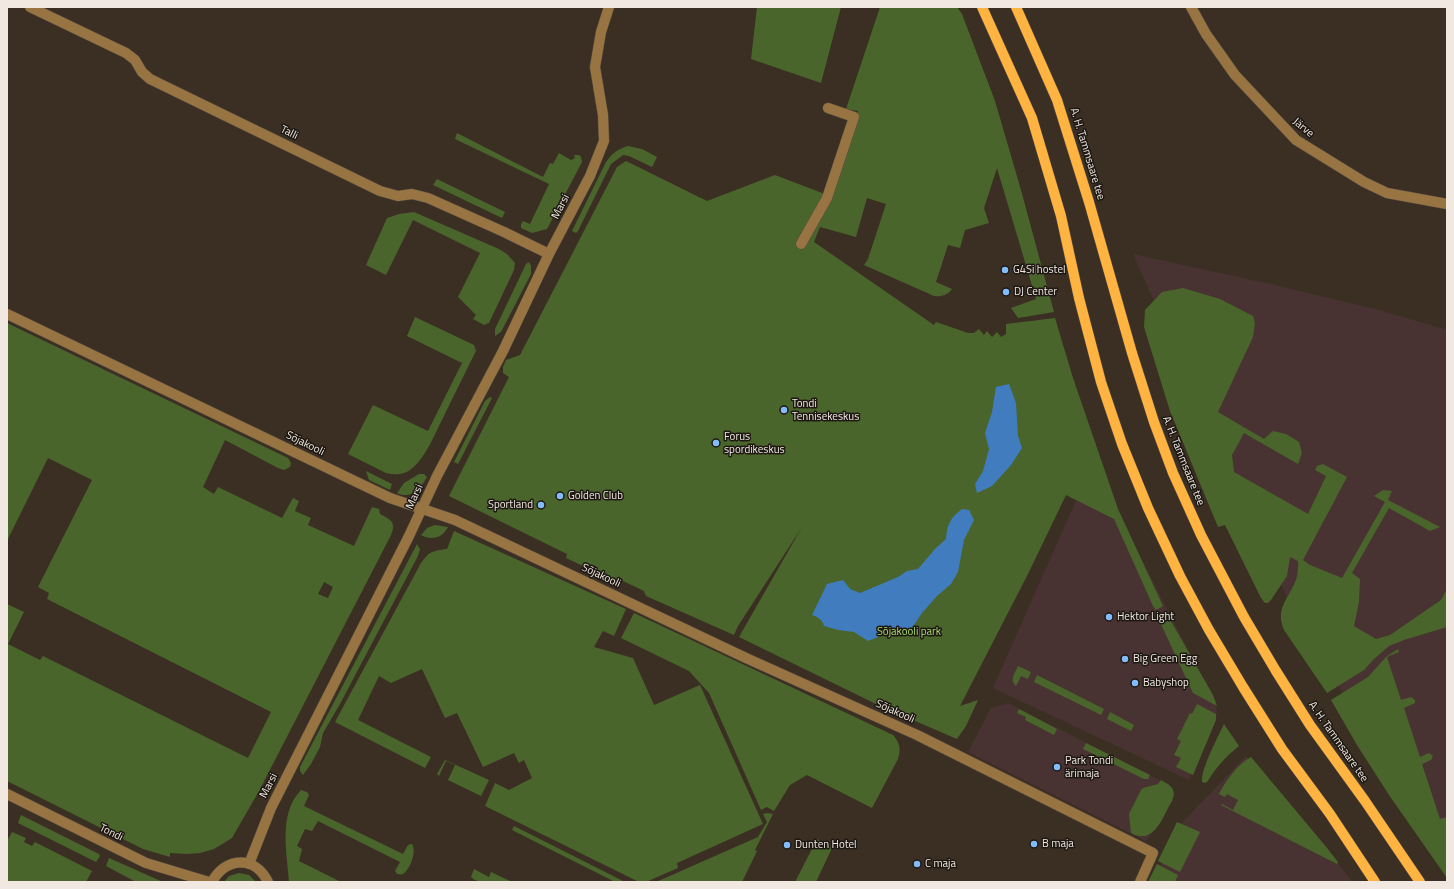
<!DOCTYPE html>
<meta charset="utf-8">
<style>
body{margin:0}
#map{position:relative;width:1454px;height:889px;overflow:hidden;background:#3b2f24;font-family:"Titillium Web",sans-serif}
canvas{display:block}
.frame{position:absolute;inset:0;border:8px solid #f0e8e1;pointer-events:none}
</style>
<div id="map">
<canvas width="1454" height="889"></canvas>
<div class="frame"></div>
</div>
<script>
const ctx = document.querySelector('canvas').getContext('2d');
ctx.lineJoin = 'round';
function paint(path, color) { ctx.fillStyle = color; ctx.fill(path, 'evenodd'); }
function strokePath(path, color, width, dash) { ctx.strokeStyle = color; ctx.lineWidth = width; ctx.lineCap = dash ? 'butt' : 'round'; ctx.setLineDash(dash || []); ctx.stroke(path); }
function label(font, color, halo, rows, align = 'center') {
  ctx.font = font + ' "Titillium Web",sans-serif'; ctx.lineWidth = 3; ctx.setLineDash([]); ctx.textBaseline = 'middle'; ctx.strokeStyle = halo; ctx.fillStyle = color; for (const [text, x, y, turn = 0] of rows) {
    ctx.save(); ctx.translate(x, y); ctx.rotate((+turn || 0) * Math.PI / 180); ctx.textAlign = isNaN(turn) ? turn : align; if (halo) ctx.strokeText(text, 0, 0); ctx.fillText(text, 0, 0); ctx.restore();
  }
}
const commercial = new Path2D(`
 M1133,254L1279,286L1379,310L1447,330V859L1298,622Z
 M1078,496L1117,512L1210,692L1217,710L1216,719L1189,780L993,688Z
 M1008,703L1169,785L1167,810L1146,841L968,752L991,708Z
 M1246,756L1327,848L1352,882H1153L1178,827Z`);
const green = new Path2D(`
 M757,7H841L821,83L751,59Z
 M880,7H957L962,14L995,101L1021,190L1054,312L1018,318L1011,308L1036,299L997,168L984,208L989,223L965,230L960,248L948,245L936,282L952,289C948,295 941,297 934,296L864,265L868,259L886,204L867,198L856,237L820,227L814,242L934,325L936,322L968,333H974L979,329L984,335L987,331L992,337L997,332L1001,337L1006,334V324L1055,318L1073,378L1118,509L1163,606L1156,610L1153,606L1114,519L1066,495L1028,574L960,706L978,700L966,726L957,739L878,705L739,637L802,527L738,626L734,635L646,596L644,591L621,580L619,583L566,558L567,554L449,496L509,377L503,373V367L506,360L520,355L617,167L626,161L707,201L775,175L830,196L858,111L846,109Z
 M457,133L543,177L550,163L553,164L559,153L571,160L575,158L574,155H579L581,157L582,162L547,229L532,233L521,228V224L523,221L530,224L549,184L455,139Z
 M628,146L642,149L657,157L652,167L629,156L623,155L611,164L578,231L576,233L572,231L606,162C612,154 617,149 628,146Z
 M437,179L505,212L502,218L433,185Z
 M414,212L499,249L507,254L515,263L514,270L489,323L484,325L473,319L476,315L458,297L480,253L413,220L386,275L366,265L387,218L399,214Z
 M529,262L531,266V274L501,332L495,336V329L526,264Z
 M1183,288L1220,299L1253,316L1255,323L1253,337L1218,412L1264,439L1273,431L1286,434L1299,442L1302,453L1298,464L1244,433L1232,455L1234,472L1308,514L1326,476L1315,470L1317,466L1323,464L1347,477L1303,560L1310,565L1342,578L1385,502L1374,496L1383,490L1392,491L1388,500L1440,527L1430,531L1389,508L1352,573L1360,579L1359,602L1354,626L1376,639L1390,635L1441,600L1447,589V627L1404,640L1389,646L1374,659L1364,670L1327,693L1284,630C1275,608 1288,600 1296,580C1298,574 1298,567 1298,561L1290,557L1287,576L1271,600L1268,603H1265L1261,598L1225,525L1218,527L1170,411L1144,327L1145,310L1162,292Z
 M415,317L474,345L476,351C465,373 454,395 443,418C434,435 426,458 410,470C403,475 395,475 386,473L348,454L373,405L428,431L462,363L407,336Z
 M7,323L288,458L291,463L290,467L284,470L278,468L225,440L203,487L214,494L218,487L282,518L293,498L299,501L295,511L311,518L308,525L354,546L372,507L379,509L380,514C392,520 397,523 390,537L259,791L232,838L214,849L200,853L187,854L170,853V857L143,849L7,781V604L24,612L8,644L40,660L43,656L248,758L271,712L47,599L49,593L38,587L92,480L48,458L7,541ZM324,582L333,587L328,598L318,594Z
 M490,397L492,398L458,464L454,462L485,401Z
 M366,471L392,484L390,490L369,480Z
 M419,474H424L427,477C421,488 411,500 397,493L404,483Z
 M435,525L448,527C443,538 431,541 421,535L427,528Z
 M454,531L626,609L614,636L603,631L594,647L633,658L654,705L700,685L763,824L677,863L678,868L646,882H639L485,806L495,783L509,790L532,778L524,760L519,763L514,753L483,767L457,713L445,718L422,669L391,683L379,676L358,720L431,757L425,768L335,722L421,563C430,551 432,551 447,549Z
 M417,544L420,549L418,556L340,704L323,733L320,747L311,764L303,775L300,771V767Z
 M634,613L893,735C900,743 901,749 898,759L872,808L807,775L790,785L774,811L767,807L761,810L709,693L689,671L621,638Z
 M1168,616L1213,695L1217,706L1193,693L1159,620Z
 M1398,649L1399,652L1387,657L1401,700L1411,697L1415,700V703L1404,708L1420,757L1429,753L1433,756L1431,760L1422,764L1440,819L1447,817V878L1389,795L1357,745L1331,700L1368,677L1386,657Z
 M1018,666L1031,672L1028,679L1021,676L1016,686C1009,680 1015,673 1018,666Z
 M1037,675L1104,709L1101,715L1034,682Z
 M1197,704L1216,714V720L1193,775L1176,767L1181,758L1174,755L1181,741L1177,739L1190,713L1192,714Z
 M1019,709L1057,729L1054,735L1025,720L1026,717L1017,713Z
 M1110,712L1134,725L1131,731L1107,719Z
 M1224,724L1239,746C1225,757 1216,768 1207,782L1205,783L1202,782C1201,768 1218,737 1224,724Z
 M1086,743L1150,775L1148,779H1144L1083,749Z
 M1251,757L1327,848L1338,862L1337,864L1221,805L1222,804L1233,810L1238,800L1227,794L1225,797L1219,794C1226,780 1238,764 1251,757Z
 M445,760L489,780L481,796L448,780L455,765L446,761L439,776L437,774Z
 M1161,780C1166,783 1171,785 1173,790C1176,797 1170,804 1167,810C1160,825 1150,844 1131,833L1129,814L1141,790L1143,788L1158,784Z
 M301,790L307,792L309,795L304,806L403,854L408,845L412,844C417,851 410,870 403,874C401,875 399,874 397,874L395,871L400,862L318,821L312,831L305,829L297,846L302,849L299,861L341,882H289C287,852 278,814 301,790Z
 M767,813L773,814L755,850L757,851L742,882H656L758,837L767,822L763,814Z
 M21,815L99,854L100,856L96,862L18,823Z
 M1177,822L1200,832L1180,872L1158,861Z
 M514,826L625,882H615L512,830Z
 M12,832L26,838L24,842L32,846L35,842L92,871L86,882H7V841Z
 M817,839L832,848L816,882H795Z
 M109,858L163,882H136L106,866Z
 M1157,864L1178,875L1175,882H1148Z
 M474,869L489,877L491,872L512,882C501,882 477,885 471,877Z
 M239,873L249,875L256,882H224L229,876Z`);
const water = new Path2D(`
 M1009,384L1016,403L1018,436L1022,448L1011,465L992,486L977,493L975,484L983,471L989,449L985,433L992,412L996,387Z
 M962,509L969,510L974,520L964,540L958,572L951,584L937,596L922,613L912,628L891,637L883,635L868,641L854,632L838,630L824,626C823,620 818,617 812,615L827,584L843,580L850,589L860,593L898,577L907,571L918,569L935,549L946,539C947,524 951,517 962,509Z`);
const minor = new Path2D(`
 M30,7L126,53L135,60L142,72L150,79L380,191L398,196L412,194L428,198L504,232L549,254
 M1191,7L1206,34L1235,75L1296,140L1364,182L1387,193L1447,204
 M801,244L827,198L854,117L828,108
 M7,314L390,498L455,520L746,658L917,735L1153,853L1140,882
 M7,794L146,863L209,882
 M249,864L271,808L409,536L437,476L503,351L549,254L590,176L604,141L603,115L595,67L601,32L609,7
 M212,882C225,857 255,855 268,882`);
const major = new Path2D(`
 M982,7L1032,118L1061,216L1079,298L1101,382L1122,444L1148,508L1180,576L1209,630L1243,687L1282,749L1330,814L1375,882
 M1016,7L1057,100L1089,202L1132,353L1154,422L1173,473L1201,535L1244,617L1276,671L1310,725L1365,801L1420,882`);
const markers = [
 [1005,270,4,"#82bcfa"],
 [1006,292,4,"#82bcfa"],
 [784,410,4,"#82bcfa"],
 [716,443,4,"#82bcfa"],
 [560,496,4,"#82bcfa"],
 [541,505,4,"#82bcfa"],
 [1109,617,4,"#82bcfa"],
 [1125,659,4,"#82bcfa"],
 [1135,683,4,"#82bcfa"],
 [1057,767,4,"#82bcfa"],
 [1034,844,4,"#82bcfa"],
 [787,845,4,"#82bcfa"],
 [917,864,4,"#82bcfa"]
];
const streetNames = [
 ["Järve",1303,128,40],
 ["Talli",289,133,26],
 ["A. H. Tammsaare tee",1087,154,73],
 ["Marsi",561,207,-63],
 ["Sõjakooli",305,444,26],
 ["A. H. Tammsaare tee",1183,461,68],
 ["Marsi",415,497,-65],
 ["Sõjakooli",601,576,25],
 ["Sõjakooli",895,712,24],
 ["A. H. Tammsaare tee",1338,742,55],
 ["Marsi",269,786,-63],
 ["Tondi",111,833,26]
];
const poiNames = [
 ["G4Si hostel",1013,270],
 ["DJ Center",1014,292],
 ["Tondi",792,404],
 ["Tennisekeskus",792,417],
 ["Forus",724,437],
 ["spordikeskus",724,450],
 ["Golden Club",568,496],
 ["Sportland",533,505,"right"],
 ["Hektor Light",1117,617],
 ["Big Green Egg",1133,659],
 ["Babyshop",1143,683],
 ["Park Tondi",1065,761],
 ["ärimaja",1065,774],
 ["B maja",1042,844],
 ["Dunten Hotel",795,845],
 ["C maja",925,864]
];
const parkNames = [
 ["Sõjakooli park",909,632]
];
paint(commercial, '#483332');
paint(green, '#4a652b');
paint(water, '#417cbe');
strokePath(minor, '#584d42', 11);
strokePath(major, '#584d42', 11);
strokePath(minor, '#987442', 10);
strokePath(major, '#ffb340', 10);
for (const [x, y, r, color] of markers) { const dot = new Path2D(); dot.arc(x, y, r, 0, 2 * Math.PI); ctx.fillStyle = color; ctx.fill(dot); strokePath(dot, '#1e1813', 1.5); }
label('11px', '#f0e8e1', '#1e1813', streetNames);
label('11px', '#f0e8e1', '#1e1813', poiNames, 'left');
label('11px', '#a8db6e', '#1e1813', parkNames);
</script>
